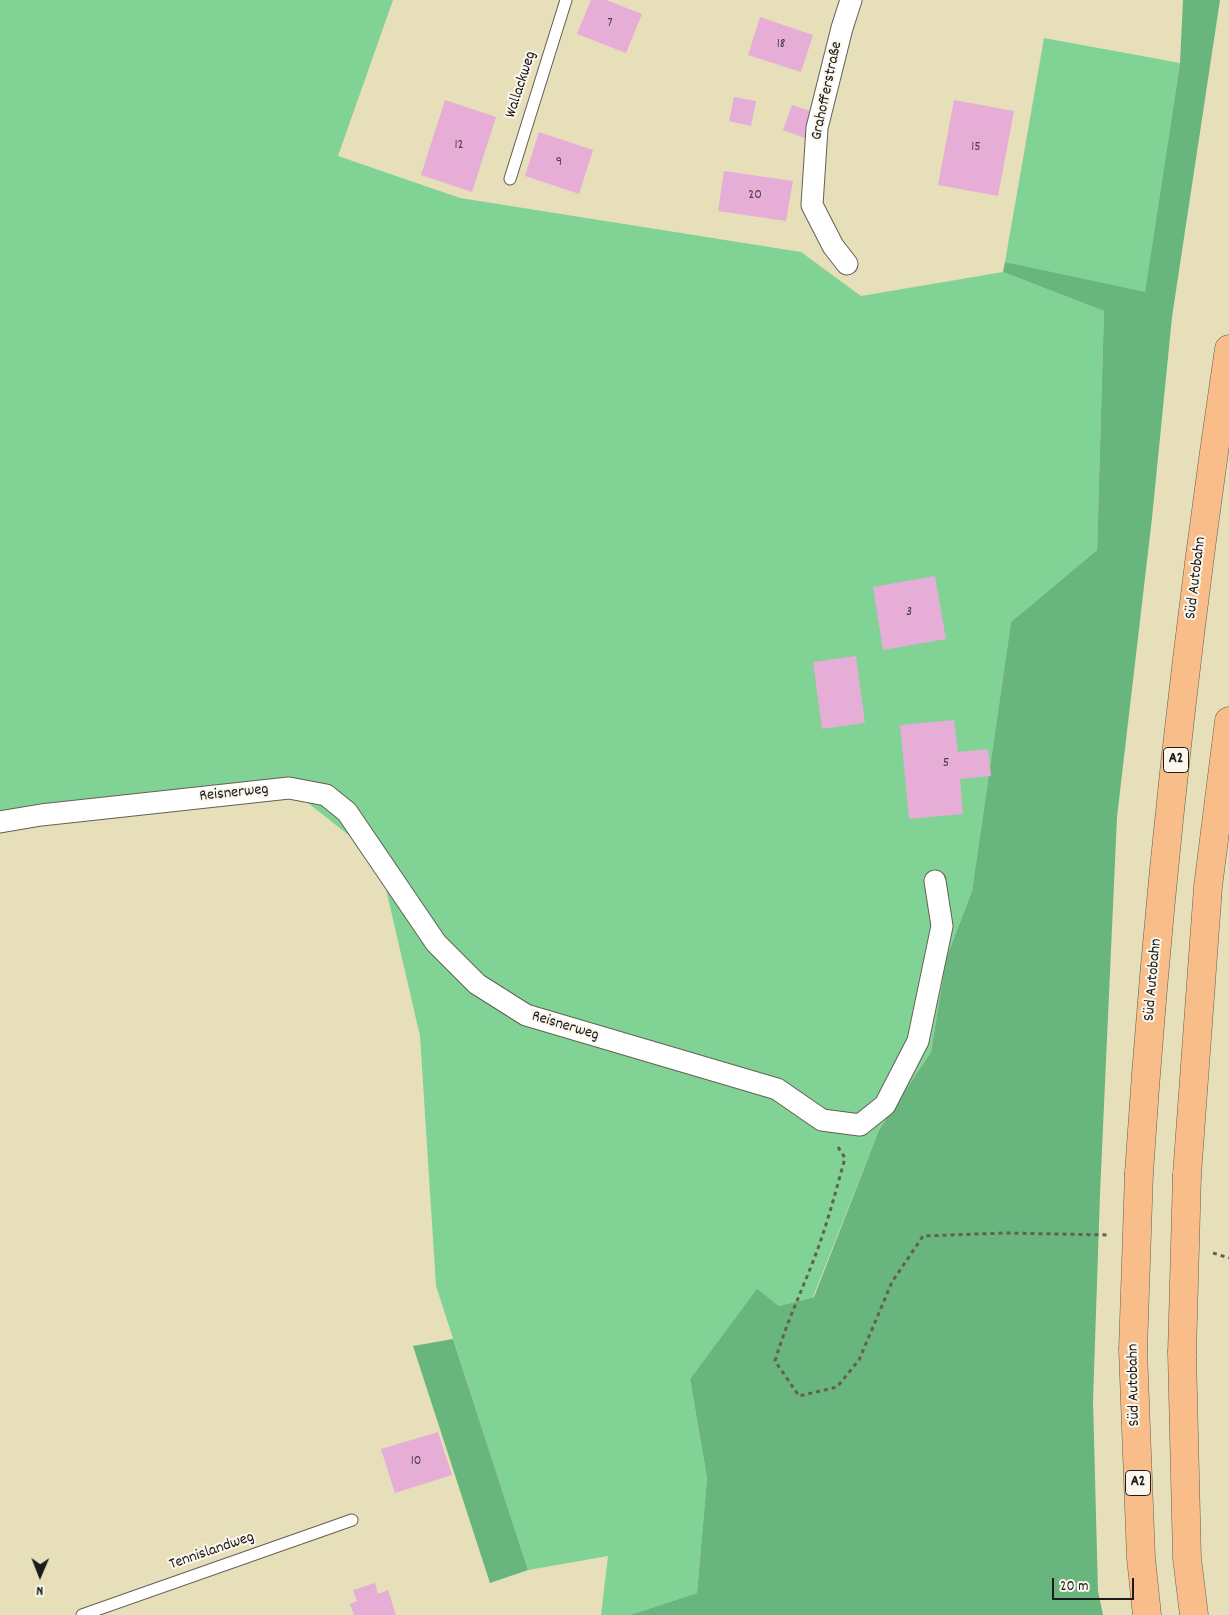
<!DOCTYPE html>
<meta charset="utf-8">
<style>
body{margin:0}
#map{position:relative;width:1229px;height:1615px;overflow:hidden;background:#e6dfba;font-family:Dekko,sans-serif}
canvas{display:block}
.north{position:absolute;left:15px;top:1550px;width:50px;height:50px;-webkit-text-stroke:4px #fbf7ec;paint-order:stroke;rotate:181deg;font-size:14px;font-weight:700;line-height:20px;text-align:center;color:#1c1c1c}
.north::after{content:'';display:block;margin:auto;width:18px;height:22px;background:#1c1c1c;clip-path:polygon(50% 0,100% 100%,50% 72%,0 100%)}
.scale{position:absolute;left:1052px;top:1578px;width:82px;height:22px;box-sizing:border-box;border:2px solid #1c1c1c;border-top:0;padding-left:6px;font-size:15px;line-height:18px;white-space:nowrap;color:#1c1c1c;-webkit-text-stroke:4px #fbf7ec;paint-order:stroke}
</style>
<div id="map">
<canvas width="1229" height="1615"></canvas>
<div class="north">N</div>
<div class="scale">20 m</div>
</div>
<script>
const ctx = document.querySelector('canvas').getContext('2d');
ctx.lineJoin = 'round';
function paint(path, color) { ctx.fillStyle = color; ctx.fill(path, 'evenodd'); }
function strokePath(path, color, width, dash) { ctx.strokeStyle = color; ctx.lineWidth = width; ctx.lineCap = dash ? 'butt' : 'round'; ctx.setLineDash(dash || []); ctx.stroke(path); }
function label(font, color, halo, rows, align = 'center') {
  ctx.font = font + ' Dekko,sans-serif'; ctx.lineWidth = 4; ctx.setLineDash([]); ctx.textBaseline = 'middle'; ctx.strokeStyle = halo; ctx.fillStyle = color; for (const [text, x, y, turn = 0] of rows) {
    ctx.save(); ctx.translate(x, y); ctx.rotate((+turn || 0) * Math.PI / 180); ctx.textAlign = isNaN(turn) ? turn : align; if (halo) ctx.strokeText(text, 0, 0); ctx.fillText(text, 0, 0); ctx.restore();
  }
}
const green = new Path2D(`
 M0,0H393L338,156L460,198L801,252L861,296L1003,272L1104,311L1097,550L1011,622L972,891L946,959L931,1052L879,1130L813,1297L779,1306L757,1290L690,1379L707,1478L697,1593L630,1615H601L608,1556L528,1570L436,1286L420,1036L379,859L289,788L0,826Z
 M1044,38L1180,63L1145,293L1005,262Z`);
const forest = new Path2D(`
 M1183,0H1220L1172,317L1152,518L1117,817L1100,1194L1093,1401L1098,1591L1103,1615H630L697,1593L707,1478L690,1379L757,1289L779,1306L814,1297L879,1130L931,1052L946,959L972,891L1011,622L1097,550L1104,311L1003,272L1005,262L1145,292L1180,63Z
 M453,1339L528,1570L490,1583L413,1346Z`);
const building = new Path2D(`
 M591,0H606L642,14L626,53L577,34Z
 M760,17L813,35L801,72L748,55Z
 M734,97L756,101L751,126L729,121Z
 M445,100L496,117L472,192L421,175Z
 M954,100L1014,111L998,196L938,185Z
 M792,105L813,112L805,138L783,130Z
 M539,132L593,150L579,194L525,176Z
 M724,171L793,181L786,221L718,211Z
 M935,576L946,639L883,650L873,587Z
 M856,656L865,723L822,729L813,662Z
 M954,720L958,752L988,749L991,776L960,779L963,814L909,819L900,725Z
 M438,1432L452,1475L395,1493L381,1449Z
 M375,1583L378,1594L388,1590L396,1615H354L350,1604L357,1601L353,1590Z`);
const path = new Path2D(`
 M838,1147L845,1158C835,1194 826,1229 812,1264C799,1297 785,1327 775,1361L799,1396L837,1387L859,1360L892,1282L923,1236L1005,1233L1109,1235
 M1213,1253L1229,1258`);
const service = new Path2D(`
 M510,179L566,0
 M82,1615L352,1520`);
const minor = new Path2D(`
 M847,264L833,246L812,205L817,128L842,28L851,0
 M0,822L41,815L289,788L326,795L347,812L436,943L477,984L526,1015L777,1089L822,1120L860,1125L885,1105L918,1041L942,926L935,881`);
const motorway = new Path2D(`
 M1139,1173C1157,898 1188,622 1229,349
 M1187,1175L1208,887L1229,721
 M1133,1350L1141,1558L1147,1615
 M1182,1353L1187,1558L1194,1615`);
const motorwayBridge = new Path2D(`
 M1133,1350L1139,1173
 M1182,1353L1187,1175`);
const numberNames = [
 ["7",610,24],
 ["18",781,45],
 ["12",459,146],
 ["15",976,148],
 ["9",559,163],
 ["20",755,196],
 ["3",909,613],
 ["5",946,764],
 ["10",416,1462]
];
const shields = [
 [1176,760,25],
 [1138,1483,25]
];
const shieldNames = [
 ["A2",1176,760],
 ["A2",1138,1483]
];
const streetNames = [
 ["Wallackweg",522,85,-72],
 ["Grahofferstraße",828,91,-78],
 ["Süd Autobahn",1197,578,-83],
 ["Reisnerweg",234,794,-6],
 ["Süd Autobahn",1154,980,-85],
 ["Reisnerweg",565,1027,17],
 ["Süd Autobahn",1135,1385,-91],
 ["Tennislandweg",212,1552,-19]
];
paint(green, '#80d394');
paint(forest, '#68b57e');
paint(building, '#e6add6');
strokePath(service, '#636053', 13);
strokePath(minor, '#636053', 23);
strokePath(motorway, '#636053', 29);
strokePath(path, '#636053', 3, [4, 4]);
strokePath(service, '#fff', 11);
strokePath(minor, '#fff', 21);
strokePath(motorway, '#f8bd89', 28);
strokePath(motorwayBridge, '#636053', 29, []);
strokePath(motorwayBridge, '#f8bd89', 28);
label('14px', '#4e404a', null, numberNames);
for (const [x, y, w] of shields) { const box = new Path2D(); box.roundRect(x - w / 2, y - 12.5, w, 25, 4); ctx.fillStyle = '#fbf7ec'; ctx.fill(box); strokePath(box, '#1c1c1c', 1); }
label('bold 15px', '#1c1c1c', null, shieldNames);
label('16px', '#1c1c1c', '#fbf7ec', streetNames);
</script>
